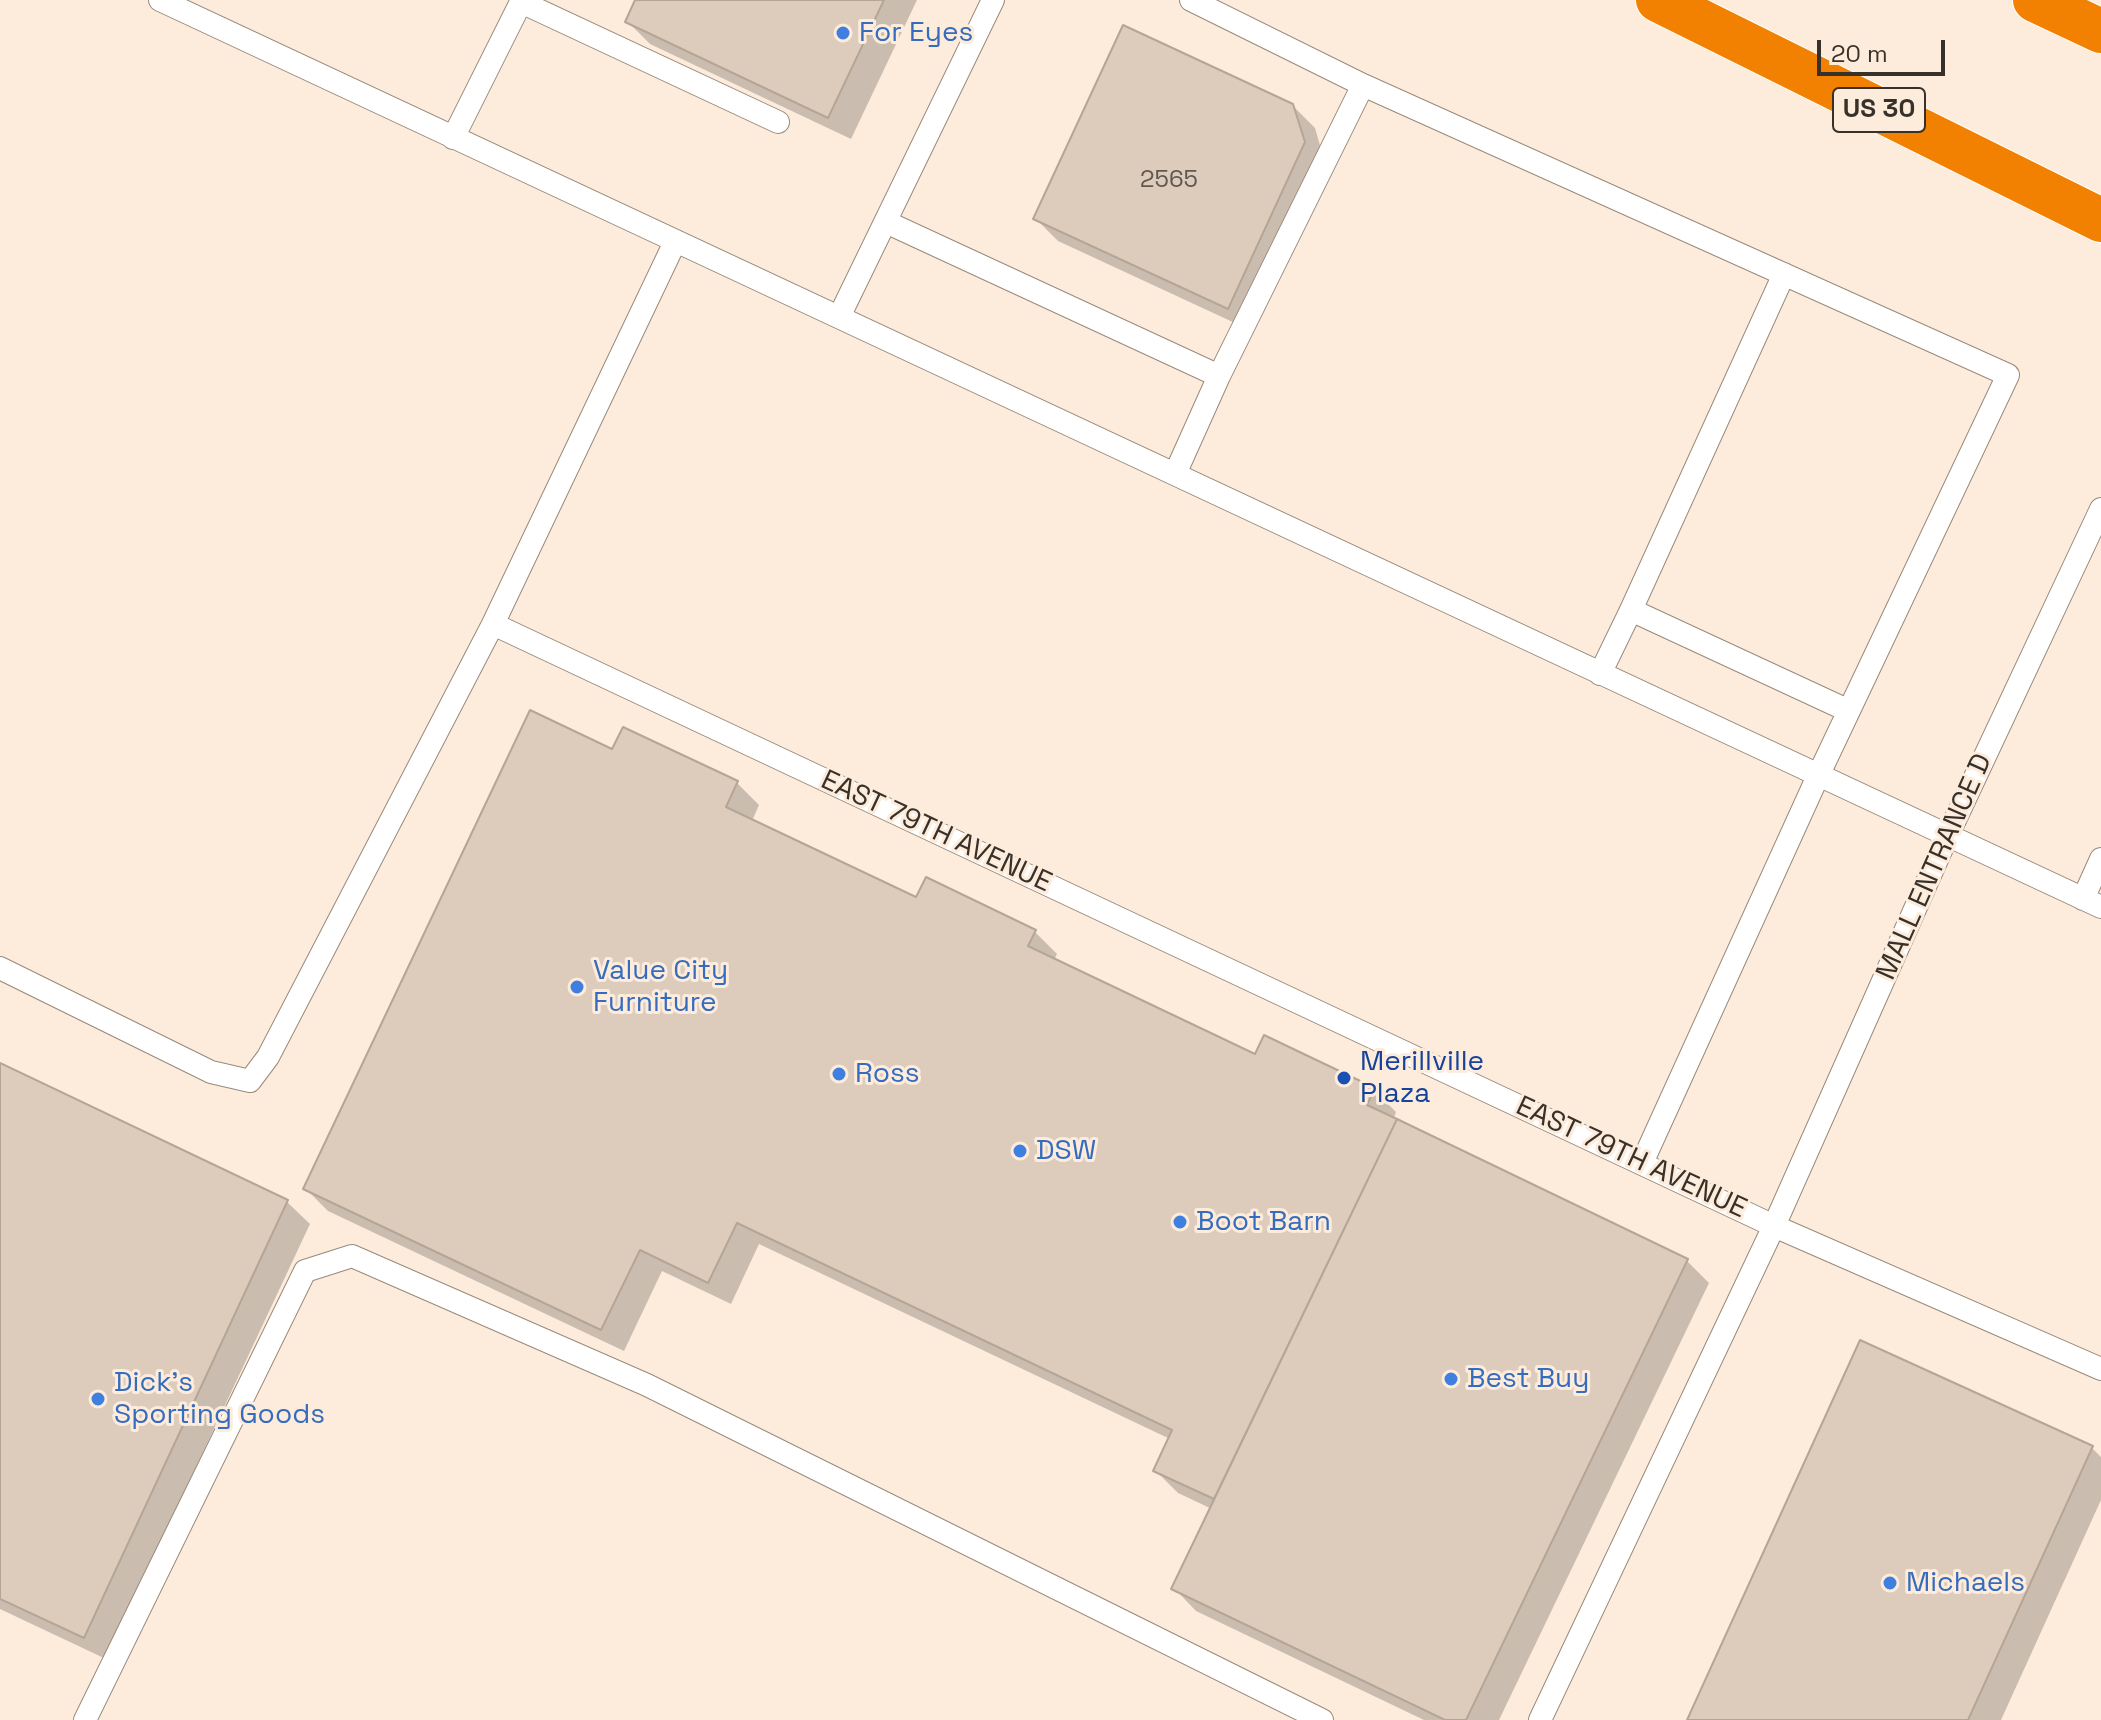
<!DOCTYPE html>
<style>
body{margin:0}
#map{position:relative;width:2101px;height:1720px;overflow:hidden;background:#fdecdb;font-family:"Space Grotesk",sans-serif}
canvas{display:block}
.scale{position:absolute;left:1817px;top:40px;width:128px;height:36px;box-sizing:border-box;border:4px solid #37312a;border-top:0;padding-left:10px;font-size:24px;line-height:28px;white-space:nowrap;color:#37312a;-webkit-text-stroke:6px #fdecdb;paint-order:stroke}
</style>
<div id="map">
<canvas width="2101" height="1720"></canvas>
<div class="scale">20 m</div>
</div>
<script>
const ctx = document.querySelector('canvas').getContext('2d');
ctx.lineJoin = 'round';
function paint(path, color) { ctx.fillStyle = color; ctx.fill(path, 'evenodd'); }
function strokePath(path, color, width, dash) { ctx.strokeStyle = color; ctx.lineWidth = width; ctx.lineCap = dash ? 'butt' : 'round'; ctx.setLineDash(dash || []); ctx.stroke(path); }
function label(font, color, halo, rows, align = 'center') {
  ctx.font = font + ' "Space Grotesk",sans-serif'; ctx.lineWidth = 6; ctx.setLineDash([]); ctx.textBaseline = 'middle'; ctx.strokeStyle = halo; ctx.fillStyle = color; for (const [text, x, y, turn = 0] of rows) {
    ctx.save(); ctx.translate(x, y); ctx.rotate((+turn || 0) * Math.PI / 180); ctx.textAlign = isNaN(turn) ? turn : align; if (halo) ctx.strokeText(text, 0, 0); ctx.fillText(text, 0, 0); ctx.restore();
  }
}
const shadow = new Path2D(`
 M637,0H917L851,139L650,44L627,21Z
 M1292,105L1315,128L1326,166L1250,330L1058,241L1035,218Z
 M613,752L737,783L759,805L752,821L917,900L1035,932L1057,954L1054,960L1256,1056L1374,1090L1396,1112L1393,1120L1686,1260L1709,1283L1499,1720H1424L1196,1611L1174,1588L1212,1509L1178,1493L1155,1470L1170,1439L759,1244L731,1304L662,1271L624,1351L328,1211L306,1189Z
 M0,1066L287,1202L310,1224L106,1659L0,1609Z
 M2092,1448L2101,1457V1500L2001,1720H1690Z`);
const building = new Path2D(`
 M635,0H884L828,118L625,22Z
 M1123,25L1293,104L1305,142L1228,309L1033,219Z
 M530,710L612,749L623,727L738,781L726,807L916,897L926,877L1036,930L1028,946L1255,1054L1264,1035L1375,1088L1367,1105L1397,1119L1214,1499L1153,1471L1172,1430L737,1223L708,1283L640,1250L601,1330L303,1189Z
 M0,1063L288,1200L84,1638L0,1599Z
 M1397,1119L1688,1259L1466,1720H1445L1171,1589Z
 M1860,1340L2093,1446L1968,1720H1687Z`);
const lane = new Path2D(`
 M160,0L2101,907
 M1191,0L1363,85L1219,376
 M521,2L778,122
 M1363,85L2008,375L1818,776L1642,1163
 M453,138L522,0
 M886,222L1219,376L1175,474
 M1784,274L1631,610L1849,711
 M839,317L993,0
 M493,624L675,242
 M1600,674L1631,610
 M2083,899L2101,859
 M0,968L211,1072L250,1081L268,1057L493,624L1774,1226L2101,1369
 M85,1720L305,1271L352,1256L647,1385L1322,1720
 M1540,1720L1774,1226L1947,837L2101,509`);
const highway = new Path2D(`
 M1658,0L2101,220
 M2035,0L2101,31`);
const markers = [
 [843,33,8,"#3f7fe0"],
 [577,987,8,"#3f7fe0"],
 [839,1074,8,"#3f7fe0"],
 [1344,1078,8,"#1a4fb4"],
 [1020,1151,8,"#3f7fe0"],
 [1180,1222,8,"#3f7fe0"],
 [1451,1379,8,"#3f7fe0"],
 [98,1399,8,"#3f7fe0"],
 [1890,1583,8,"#3f7fe0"]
];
const numberNames = [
 ["2565",1169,180]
];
const shields = [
 [1879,110,92]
];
const shieldNames = [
 ["US 30",1879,110]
];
const shopNames = [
 ["For Eyes",859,33],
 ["Value City",593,971],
 ["Furniture",593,1003],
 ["Ross",855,1074],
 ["DSW",1036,1151],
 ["Boot Barn",1196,1222],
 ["Best Buy",1467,1379],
 ["Dick's",114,1383],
 ["Sporting Goods",114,1415],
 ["Michaels",1906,1583]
];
const streetNames = [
 ["EAST 79TH AVENUE",936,832,25],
 ["MALL ENTRANCE D",1935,867,-66],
 ["EAST 79TH AVENUE",1631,1158,25]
];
const transitNames = [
 ["Merillville",1360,1062],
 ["Plaza",1360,1094]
];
paint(shadow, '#0003');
paint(building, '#ddccbc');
strokePath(building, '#b5a595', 2);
strokePath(lane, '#998a7b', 24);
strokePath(highway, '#fff', 46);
strokePath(lane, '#fff', 22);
strokePath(highway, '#f28101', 44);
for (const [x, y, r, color] of markers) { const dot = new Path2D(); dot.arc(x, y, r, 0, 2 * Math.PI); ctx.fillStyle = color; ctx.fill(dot); strokePath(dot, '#fdecdb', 3); }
label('24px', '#60584e', null, numberNames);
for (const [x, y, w] of shields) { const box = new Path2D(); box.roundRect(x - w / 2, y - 22, w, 44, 6); ctx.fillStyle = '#fdecdb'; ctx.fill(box); strokePath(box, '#37312a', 2); }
label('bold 26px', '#37312a', null, shieldNames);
label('28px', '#366cbe', '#fdecdb', shopNames, 'left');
label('28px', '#37312a', '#fdecdb', streetNames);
label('28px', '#164399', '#fdecdb', transitNames, 'left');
</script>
